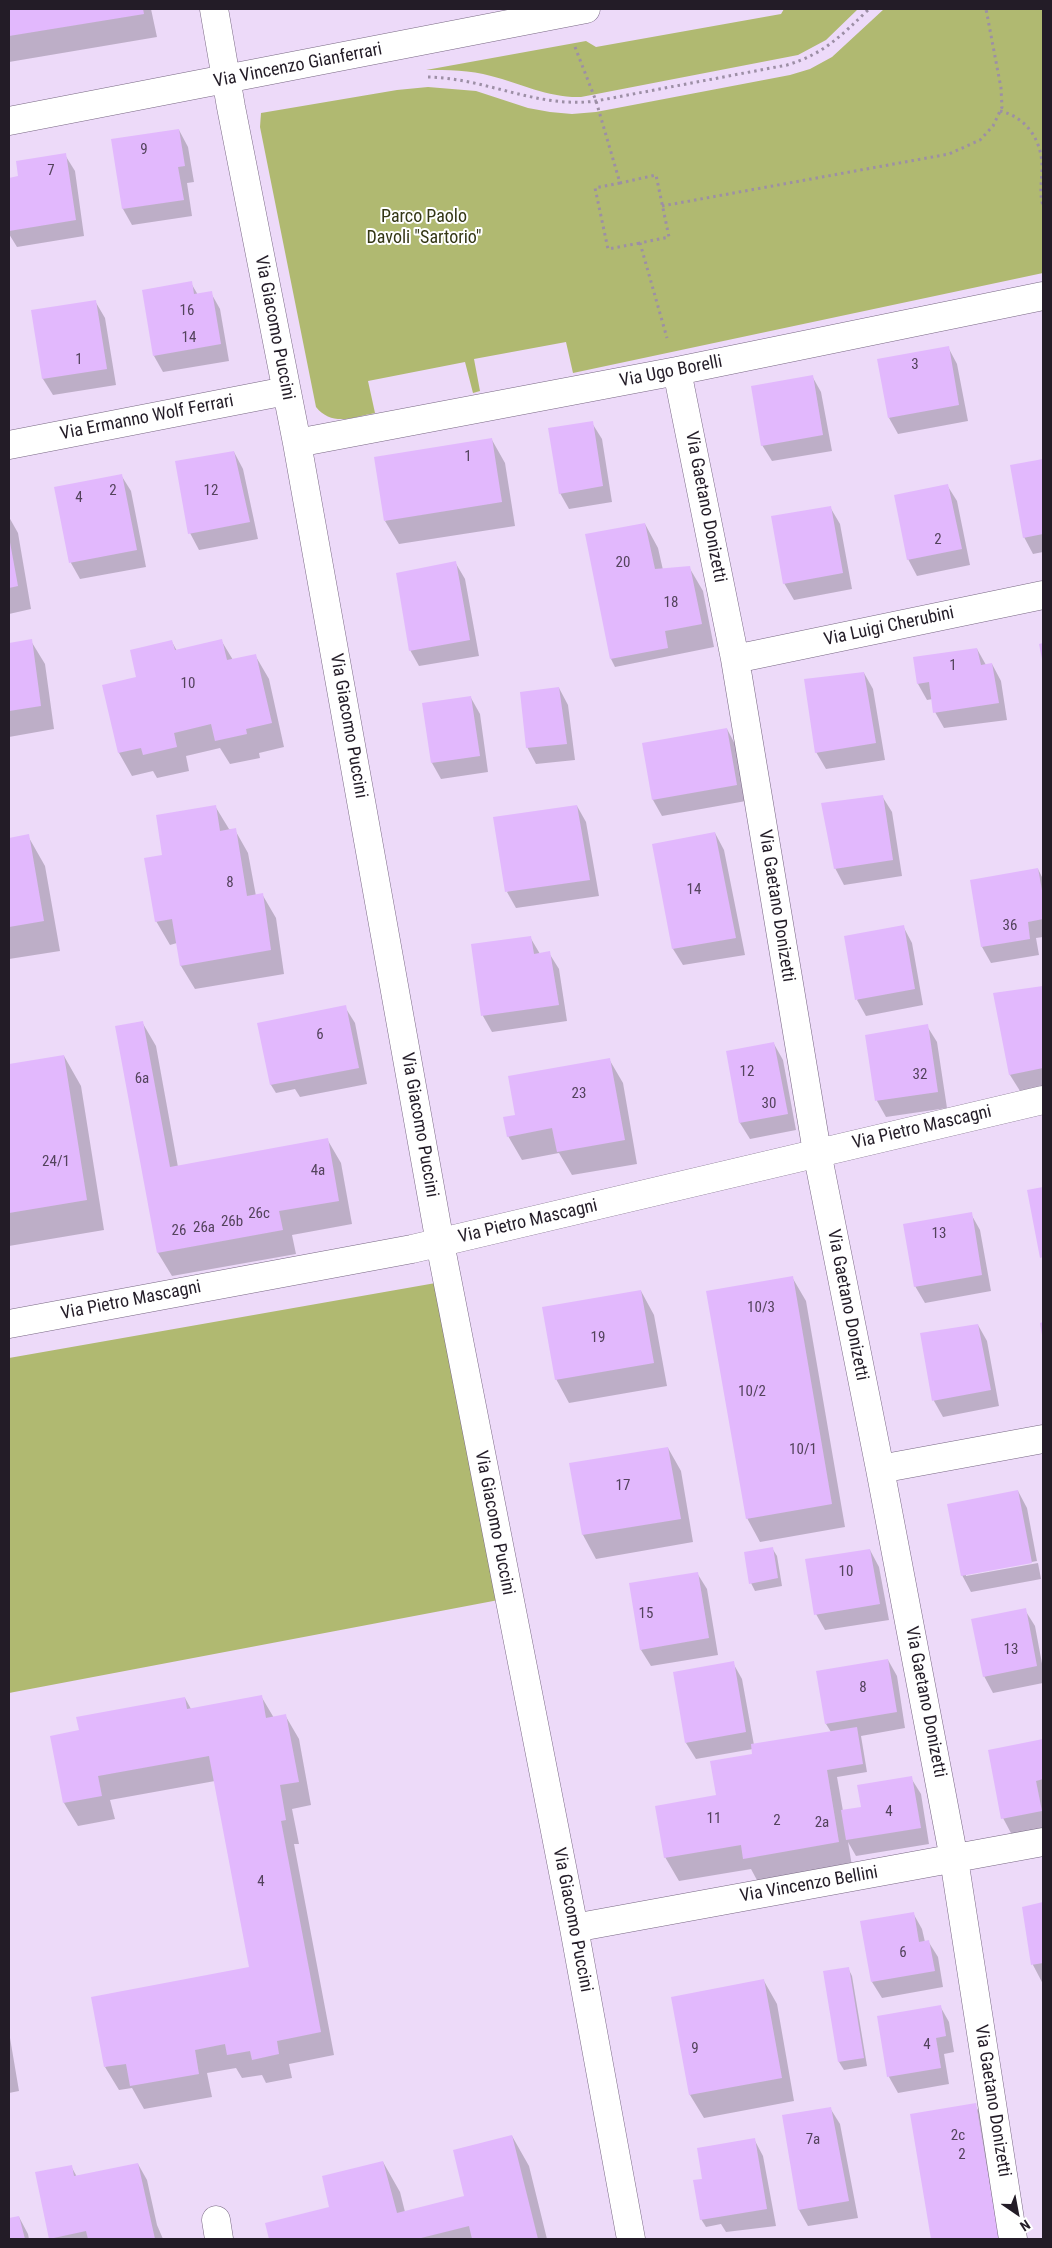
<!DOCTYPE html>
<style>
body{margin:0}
#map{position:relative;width:1052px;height:2248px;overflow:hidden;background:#eddaf9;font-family:"Roboto Condensed",sans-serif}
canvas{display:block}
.frame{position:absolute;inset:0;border:10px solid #231c27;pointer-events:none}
.north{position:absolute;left:992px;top:2188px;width:50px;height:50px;-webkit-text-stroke:4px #fff;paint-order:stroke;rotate:147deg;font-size:14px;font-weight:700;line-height:20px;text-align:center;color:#231c27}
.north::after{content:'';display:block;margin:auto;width:18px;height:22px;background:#231c27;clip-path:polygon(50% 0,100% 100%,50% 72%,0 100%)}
</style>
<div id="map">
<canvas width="1052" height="2248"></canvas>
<div class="frame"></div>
<div class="north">N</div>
</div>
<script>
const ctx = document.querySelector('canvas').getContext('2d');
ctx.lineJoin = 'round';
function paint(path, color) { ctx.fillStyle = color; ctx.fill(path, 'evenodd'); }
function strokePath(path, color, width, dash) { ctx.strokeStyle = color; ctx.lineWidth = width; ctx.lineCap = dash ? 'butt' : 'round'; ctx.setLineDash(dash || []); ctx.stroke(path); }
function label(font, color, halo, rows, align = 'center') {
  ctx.font = font + ' "Roboto Condensed",sans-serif'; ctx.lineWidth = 4; ctx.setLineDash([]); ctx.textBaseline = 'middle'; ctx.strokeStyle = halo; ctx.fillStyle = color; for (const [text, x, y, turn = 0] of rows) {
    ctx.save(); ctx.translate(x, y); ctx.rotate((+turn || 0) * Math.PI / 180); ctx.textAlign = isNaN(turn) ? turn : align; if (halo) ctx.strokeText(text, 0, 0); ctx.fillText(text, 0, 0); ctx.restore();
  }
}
const green = new Path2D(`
 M784,9H858L826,40L798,55L581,97C549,98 522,84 491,76C470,70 448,70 426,70L586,41L596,47L781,14Z
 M884,9H1043V273L573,373L566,342L474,359L480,391L473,393L465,362L368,381L375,413C354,417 332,427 316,407L260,127L261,113L397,90L428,87L476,91L528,108L550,112L572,114L596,112L790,75L810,69L832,57Z
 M447,1281L509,1598L9,1693V1358Z`);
const shadow = new Path2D(`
 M9,9H151L157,37L9,62Z
 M179,130L188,147L194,182L187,183L192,216L132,225L123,209L112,140Z
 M65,155L75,171L84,236L17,247L9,234V179L20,177Z
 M191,283L198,295L211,293L220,309L229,361L163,372L154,356Z
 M95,301L105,318L116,385L53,395L43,379L32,311Z
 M948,347L957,364L968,421L898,434L889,418Z
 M812,376L821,392L832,451L772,461L762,445Z
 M592,423L602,439L612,502L569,509L560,493Z
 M492,440L505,463L515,526L399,544L385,521Z
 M234,452L243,469L258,539L199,550L190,533Z
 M1043,460V552L1033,554L1024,537L1011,466Z
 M121,475L131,491L146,567L80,579L71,563L56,488Z
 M947,485L957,501L970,565L917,576L908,559Z
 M830,507L840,524L852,589L794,600L784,583Z
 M9,517L18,533L31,609L9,614Z
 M645,524L658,548L663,570L689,567L703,591L714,647L615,667L611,659Z
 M455,562L465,579L479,656L419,666L410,650Z
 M221,640L233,660L255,655L269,679L284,747L259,753L260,758L230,764L220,748L186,756L189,771L157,778L153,771L132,776L119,753L138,678L172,642L177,651Z
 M31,641L45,664L54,729L9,737V645Z
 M977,649L986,665L992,664L1001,681L1007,720L944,728L935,712L933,699L927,700L918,684L914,658Z
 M864,673L873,689L885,760L826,769L816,752Z
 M559,688L568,705L575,760L536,764L527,747Z
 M471,698L480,714L488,772L441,779L432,763L424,704Z
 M727,729L736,746L746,801L662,816L653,800L643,744Z
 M882,796L892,812L902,876L844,885L835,868Z
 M215,806L229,829L235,830L248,853L256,896L262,894L276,918L284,974L195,989L181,966L177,943L170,945L156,921L164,856Z
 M577,806L586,822L599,896L516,908L507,892Z
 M715,833L724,850L745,955L683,965L673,949Z
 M28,836L45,866L60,951L9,959V839Z
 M1038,869L1043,879V937L1036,938L1039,955L991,963L982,947Z
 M903,926L912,943L923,1005L866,1016L857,1000Z
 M530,937L540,954L549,953L559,969L567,1021L492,1032L483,1016L473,945Z
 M1043,987V1086L1020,1091L1010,1075Z
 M345,1007L355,1023L367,1084L300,1097L295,1089L276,1093L271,1085L259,1024Z
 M142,1022L156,1046L178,1167L327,1139L341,1163L352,1224L292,1235L296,1254L172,1276L158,1253L117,1027Z
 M927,1026L937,1042L947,1108L886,1117L877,1101L866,1036Z
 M774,1044L783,1060L796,1130L750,1139L740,1123Z
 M64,1056L81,1086L104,1230L9,1246V1065Z
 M609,1059L623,1083L637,1164L572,1175L559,1153L522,1160L508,1136Z
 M1043,1189V1261L1028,1191Z
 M971,1214L980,1230L991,1291L925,1303L915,1286Z
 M792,1277L806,1301L845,1527L760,1542L747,1518Z
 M641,1291L654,1315L667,1386L569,1403L556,1379Z
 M978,1325L987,1341L999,1406L943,1417L934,1401L921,1334Z
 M668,1448L681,1471L693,1542L596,1559L583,1535L570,1464Z
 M1018,1491L1027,1508L1037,1561L966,1574V1576L1038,1563L1041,1579L971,1592L962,1575Z
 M772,1548L777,1556L782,1586L755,1591L751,1583Z
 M870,1550L879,1567L889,1620L825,1630L816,1614Z
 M697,1573L707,1589L718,1655L651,1666L641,1650Z
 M1025,1610L1035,1626L1043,1669V1683L993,1693L984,1676Z
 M888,1660L897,1676L905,1728L861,1736L867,1772L837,1777L843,1811L862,1808L911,1778L921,1794L929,1844L856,1856L848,1842L852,1866L758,1882L751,1869L679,1881L665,1857L754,1755L753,1749L696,1759L686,1743L733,1663L742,1679L754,1745L831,1732L826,1724Z
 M261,1696L274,1718L285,1715L299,1739L311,1805L292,1809L299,1844H294L334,2055L289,2064L292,2078L266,2083L262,2075L242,2078L236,2068L207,2073L212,2097L144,2109L132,2088L119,2090L105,2067L250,1968L215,1781L110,1800L115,1819L78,1826L64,1803L80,1731L185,1698L191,1709Z
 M1043,1740V1829L1012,1835L1003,1818L990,1751Z
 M1043,1904V1984L1033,1965L1023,1908Z
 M913,1913L922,1929L925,1942L928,1941L938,1957L943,1987L882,1998L872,1982Z
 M848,1968L852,1976L867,2066L844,2070L839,2062L824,1972Z
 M764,1981L777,2004L794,2101L704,2118L690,2095Z
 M940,2006L949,2022L954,2052L944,2054L949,2084L898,2093L889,2077L878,2017Z
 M9,2032L19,2091L9,2093Z
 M975,2105L985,2121L1005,2239H933L911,2115Z
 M830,2108L840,2124L858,2218L808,2226L799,2210Z
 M512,2136L529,2166L547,2239H271L267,2224L331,2208L383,2162L400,2192L405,2212L466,2197Z
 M754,2139L763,2156L776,2226L726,2232L721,2224L706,2227L701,2219L704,2180Z
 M138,2164L147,2180L157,2225L163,2239H51L71,2166L77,2177Z
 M19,2217L28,2234L29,2239H9V2220Z`);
const building = new Path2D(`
 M9,9H143L144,14L9,36Z
 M179,129L185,166L178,167L184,200L122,209L111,139Z
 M66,153L76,220L9,231V178L18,176L16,161Z
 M192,281L194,294L212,291L221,344L153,356L142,290Z
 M96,300L107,369L42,379L31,310Z
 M949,346L959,405L888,418L877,359Z
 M813,375L823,435L761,446L751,386Z
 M593,421L603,486L559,494L548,428Z
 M492,438L502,502L384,521L374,457Z
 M234,451L250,522L188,534L175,461Z
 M1043,459V534L1023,538L1010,465Z
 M122,474L137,550L69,563L54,487Z
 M948,484L962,549L907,560L894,495Z
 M831,506L843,573L783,584L771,516Z
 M645,523L655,569L690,566L702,624L665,631L668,648L610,659L585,534Z
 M9,537L18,586L9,588Z
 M456,561L470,640L409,651L396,573Z
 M32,639L41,706L9,711V643Z
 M222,639L227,660L256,654L272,723L246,729L247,734L215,741L211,724L174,733L177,747L143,755L141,748L118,753L102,685L136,677L130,650L172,640L175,650Z
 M1043,643V659H1042L1039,644Z
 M977,648L981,665L992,663L999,703L933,713L929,682L917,684L913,657Z
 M864,672L876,743L815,753L804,679Z
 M559,687L567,744L526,748L520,692Z
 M471,696L480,756L431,763L422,703Z
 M727,728L737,785L652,800L642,743Z
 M883,795L893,860L834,869L821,803Z
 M216,805L220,831L236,828L247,896L263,893L271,950L180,966L172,919L155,922L144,858L162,855L156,815Z
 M577,805L590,880L505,892L493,817Z
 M715,832L736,938L672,949L652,844Z
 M29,834L44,921L9,927V838Z
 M1038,868L1043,896V919L1028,922L1030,939L981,947L970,880Z
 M904,925L915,989L855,1000L844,936Z
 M531,936L534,954L550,951L559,1005L481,1016L471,944Z
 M1043,986V1068L1009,1075L993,993Z
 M346,1005L359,1068L270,1085L257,1023Z
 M143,1021L170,1167L328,1138L339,1201L279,1211L283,1230L157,1253L115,1026Z
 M928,1024L938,1092L875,1101L865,1035Z
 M774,1042L788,1114L739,1123L726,1051Z
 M64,1055L87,1200L9,1213V1064Z
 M610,1058L625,1140L557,1152L552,1128L507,1137L503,1117L515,1115L508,1076Z
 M1043,1187V1257L1040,1258L1027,1190Z
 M972,1212L982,1275L914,1287L903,1224Z
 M793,1276L832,1504L746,1519L706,1291Z
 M641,1290L654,1363L555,1380L542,1307Z
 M1043,1322V1335H1042L1040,1323Z
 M978,1324L991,1390L932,1401L920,1333Z
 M668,1447L681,1519L582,1535L569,1463Z
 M1018,1490L1032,1563L961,1576L947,1504Z
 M773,1547L778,1578L749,1584L744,1552Z
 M870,1549L880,1604L814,1615L805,1559Z
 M698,1572L709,1638L640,1650L629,1583Z
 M1026,1608L1037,1666L983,1677L971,1619Z
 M888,1659L897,1712L825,1724L816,1671Z
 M734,1661L746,1732L685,1743L673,1672Z
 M262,1695L266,1718L286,1714L299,1782L280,1785L286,1820L281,1821L321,2032L277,2041L279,2054L252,2060L250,2051L227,2055L225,2044L195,2050L199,2074L130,2086L126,2064L104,2067L91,1997L249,1967L209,1756L98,1776L102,1796L63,1803L50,1736L79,1730L76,1717L185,1697L187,1709Z
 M857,1727L863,1764L827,1770L839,1842L743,1859L741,1845L664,1858L655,1806L716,1795L710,1761L752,1754L751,1744Z
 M1043,1739V1779L1036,1781L1042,1811L1001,1819L988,1750Z
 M912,1776L921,1828L846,1840L841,1810L861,1807L857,1785Z
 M1043,1902V1963L1031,1965L1022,1907Z
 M914,1912L919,1942L929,1940L935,1971L871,1982L860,1921Z
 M849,1967L864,2058L838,2062L823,1971Z
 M764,1979L782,2078L689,2095L671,1997Z
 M941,2005L946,2036L936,2038L941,2068L887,2077L877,2016Z
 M976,2103L999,2239H931L910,2114Z
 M831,2107L849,2201L798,2210L782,2115Z
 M512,2135L538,2239H472L469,2226L417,2239H269L265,2223L329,2207L322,2176L383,2161L397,2213L464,2196L453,2150Z
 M755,2138L767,2209L700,2220L693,2180L702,2179L697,2148Z
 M138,2163L155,2239H88L86,2231L49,2239L35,2172L72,2165L74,2176Z
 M19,2216L25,2239H9V2218Z`);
const path = new Path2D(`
 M575,47L596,101L620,183L656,175L669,237L640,243L667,338
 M428,77C486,78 538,109 596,101L787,65C824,54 842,35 869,9
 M1000,111C1026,117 1042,140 1042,167C1042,181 1039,192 1043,206
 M620,183L595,188L608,249L640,243
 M662,206L949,154L980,140L993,126L1002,107L1001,88L986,9`);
const minor = new Path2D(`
 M214,9L231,107L297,443L440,1243L574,1928L631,2239
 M9,121L586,9
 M677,371L735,659L817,1152L880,1469L954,1859L1013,2239
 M297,443L677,371L1043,296
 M9,445L286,391
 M735,659L1043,595
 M9,1324L412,1249L1043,1100
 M880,1469L1043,1439
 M574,1928L1043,1842
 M216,2220L219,2239`);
const numberNames = [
 ["9",144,150],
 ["7",51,171],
 ["16",187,311],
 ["14",189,338],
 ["1",79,360],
 ["3",915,365],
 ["1",468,457],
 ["2",113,491],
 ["12",211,491],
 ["4",79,498],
 ["2",938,540],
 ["20",623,563],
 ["18",671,603],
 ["1",953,666],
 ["10",188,684],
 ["8",230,883],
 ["14",694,890],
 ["36",1010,926],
 ["6",320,1035],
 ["12",747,1072],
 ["32",920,1075],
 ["6a",142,1079],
 ["23",579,1094],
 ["30",769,1104],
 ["24/1",56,1162],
 ["4a",318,1171],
 ["26c",259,1214],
 ["26b",232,1222],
 ["26a",204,1228],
 ["26",179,1231],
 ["13",939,1234],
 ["10/3",761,1308],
 ["19",598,1338],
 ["10/2",752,1392],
 ["10/1",803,1450],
 ["17",623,1486],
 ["10",846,1572],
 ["15",646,1614],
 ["13",1011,1650],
 ["8",863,1688],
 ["4",889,1812],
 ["11",714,1819],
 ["2",777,1821],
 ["2a",822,1823],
 ["4",261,1882],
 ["6",903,1953],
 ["4",927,2045],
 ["9",695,2049],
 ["2c",958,2136],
 ["7a",813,2140],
 ["2",962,2155]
];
const streetNames = [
 ["Via Vincenzo Gianferrari",298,66,-11],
 ["Via Giacomo Puccini",274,328,79],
 ["Via Ugo Borelli",671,372,-11],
 ["Via Ermanno Wolf Ferrari",147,418,-11],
 ["Via Gaetano Donizetti",705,507,79],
 ["Via Luigi Cherubini",889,627,-12],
 ["Via Giacomo Puccini",348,726,80],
 ["Via Gaetano Donizetti",776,906,81],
 ["Via Giacomo Puccini",419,1125,80],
 ["Via Pietro Mascagni",922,1128,-13],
 ["Via Pietro Mascagni",528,1222,-13],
 ["Via Pietro Mascagni",131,1301,-11],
 ["Via Gaetano Donizetti",847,1305,79],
 ["Via Giacomo Puccini",494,1523,79],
 ["Via Gaetano Donizetti",925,1702,79],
 ["Via Vincenzo Bellini",809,1885,-10],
 ["Via Giacomo Puccini",572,1920,79],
 ["Via Gaetano Donizetti",992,2101,81]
];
const parkNames = [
 ["Parco Paolo",424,217],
 ["Davoli \"Sartorio\"",424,238]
];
paint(green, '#b0b971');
paint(shadow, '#0003');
paint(building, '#e2b8fd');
strokePath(minor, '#786883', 29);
strokePath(path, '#9d8fa6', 3, [2.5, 4]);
strokePath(minor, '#fff', 28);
label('15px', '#53435c', null, numberNames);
label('18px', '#231c27', '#fff', streetNames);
label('18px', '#333614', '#fff', parkNames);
</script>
